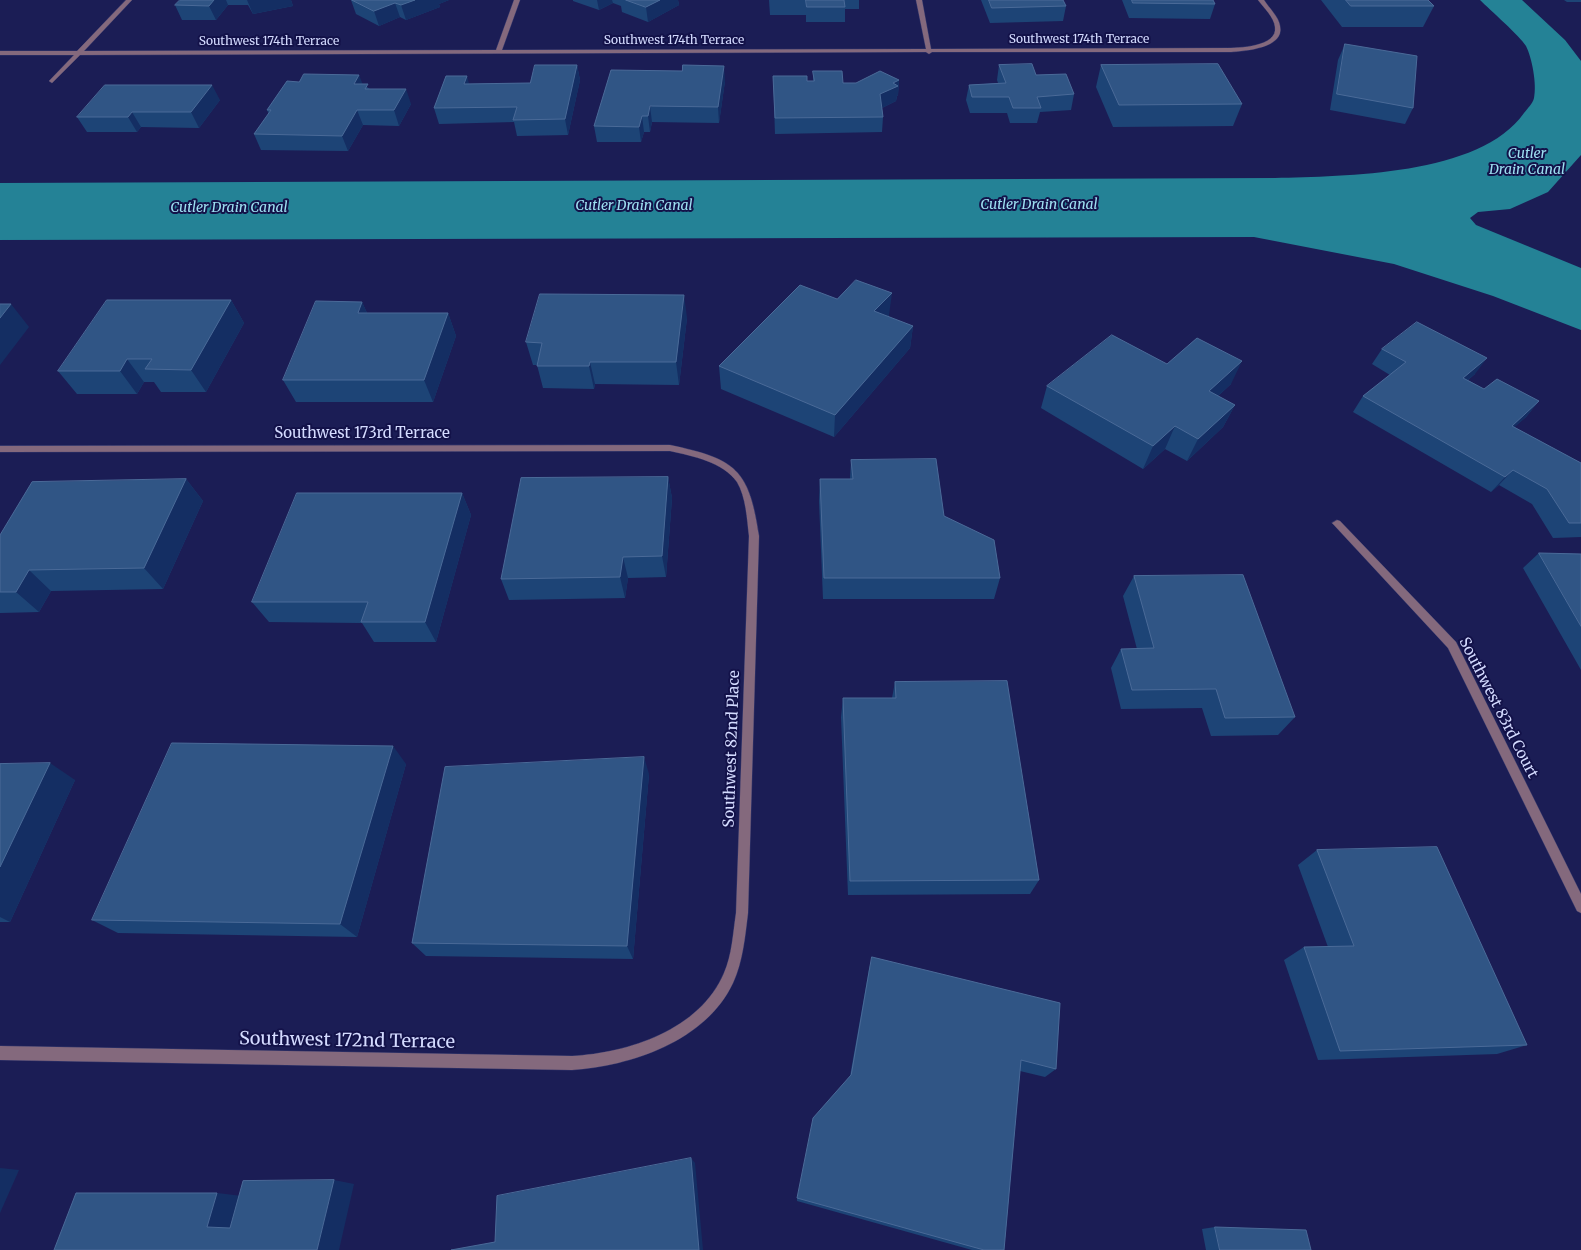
<!DOCTYPE html>
<style>
body{margin:0}
canvas{display:block;background:#1b1d55}
</style>
<canvas width="1581" height="1250"></canvas>
<script>
const ctx = document.querySelector('canvas').getContext('2d');
ctx.lineJoin = 'round';
function paint(path, color) { ctx.fillStyle = color; ctx.fill(path, 'evenodd'); }
function strokePath(path, color, width, dash) { ctx.strokeStyle = color; ctx.lineWidth = width; ctx.lineCap = dash ? 'butt' : 'round'; ctx.setLineDash(dash || []); ctx.stroke(path); }
function label(font, color, halo, rows, align = 'center') {
  ctx.font = font + ' Merriweather,serif'; ctx.lineWidth = 4; ctx.setLineDash([]); ctx.textBaseline = 'middle'; ctx.strokeStyle = halo; ctx.fillStyle = color; for (const [text, x, y, turn = 0] of rows) {
    ctx.save(); ctx.translate(x, y); ctx.rotate((+turn || 0) * Math.PI / 180); ctx.textAlign = isNaN(turn) ? turn : align; if (halo) ctx.strokeText(text, 0, 0); ctx.fillText(text, 0, 0); ctx.restore();
  }
}
const water = new Path2D(`
 M1480,0H1522L1565,40L1581,61V155L1548,192L1510,209L1478,212L1470,218L1476,225L1581,268V330L1493,296L1394,264L1254,237L0,240V183L1275,178C1344,176 1480,176 1524,113C1527,109 1533,103 1534,98C1537,84 1532,58 1526,46C1520,36 1490,10 1480,0Z`);
const street = new Path2D(`
 M126,0H132L84,51L496,50L514,0H520L502,50L926,49L916,0H922L931,49L1225,48C1238,48 1278,47 1275,27C1274,17 1264,8 1258,0H1264C1269,8 1279,17 1280,26C1285,48 1245,51 1231,52H932L929,54L926,52L80,55L52,83L49,81L50,80L74,55H0V51H77Z
 M670,445C736,459 749,469 759,536L748,913C745,937 743,961 733,983C706,1041 631,1066 572,1070L0,1060V1046L572,1056C628,1053 700,1030 724,973C732,955 733,933 736,913L749,536C747,519 746,497 737,482C723,462 693,456 670,451L0,452V446Z
 M1337,520L1340,521L1456,642L1581,894V913L1577,911L1448,648L1334,525L1332,523Z`);
const wall = new Path2D(`
 M180,0H291L293,6L253,14L248,5H228L216,20H182L175,5Z
 M351,0H449L439,4L440,7L406,20L400,17L379,26L356,14Z
 M573,0H678L679,5L648,22L622,12L621,6L613,3L599,10L573,1Z
 M769,0H859V9H845V22H806V15H770Z
 M981,0H1063L1066,6L1063,21L990,23Z
 M1122,0H1213L1215,4L1210,19L1129,18Z
 M1321,0H1428L1434,6L1423,27H1342Z
 M1564,0H1581V2H1567Z
 M1345,44L1413,108L1405,124L1330,110L1338,60Z
 M577,65L580,80L568,135L517,136L514,122L439,124L434,108L469,84L530,83Z
 M999,65L1036,75L1074,94L1071,110L1040,112L1037,123H1010L1007,113H970L966,100L969,85L998,83L997,80Z
 M1101,65L1242,104L1233,126L1113,127L1096,87Z
 M813,71L843,83H856L899,80L898,95L897,96L896,101L882,108L883,117L882,132L775,134L773,76L807,81H813Z
 M725,81L719,123L652,122L650,132H644L641,142H597L594,126Z
 M362,84L370,89L411,104L399,126L363,125L348,151L261,150L254,134L269,114L267,110Z
 M220,100L199,128L141,127L137,132H87L77,117Z
 M837,299L889,315L888,317L913,326L910,348L834,437L721,389L719,366Z
 M231,300L244,323L206,392H161L154,382H144L137,394H77L58,371Z
 M362,302L367,313H448L456,336L433,402H296L283,380Z
 M687,318L679,385L595,384L594,389L543,388L537,365H533L526,342Z
 M1382,349L1475,374L1468,380L1484,389L1539,401L1526,417L1514,427L1581,463V537L1553,538L1532,504L1499,485L1491,492L1353,412L1363,396L1390,375L1372,364Z
 M1167,364L1231,384L1218,396L1235,405L1223,427L1187,461L1165,449L1143,469L1041,408L1047,386Z
 M851,460L944,516L1000,578L994,599H823L819,501L820,479H850Z
 M668,477L672,498L666,577L628,578L625,598L509,600L501,579Z
 M186,479L203,501L163,589L51,591L39,612L0,613V535Z
 M462,493L471,515L436,642H374L362,623L269,622L252,602Z
 M1539,553L1581,554V670L1523,568Z
 M1134,576L1295,717L1278,735L1211,736L1202,708L1121,709L1111,668L1121,649H1137L1123,596Z
 M895,682L1039,880L1030,894L848,895L841,717L843,698H892Z
 M0,764L75,780L10,922H0Z
 M406,764L357,937L118,933L92,920Z
 M649,774L633,959L426,956L412,943Z
 M1317,850L1527,1045L1497,1054L1318,1060L1284,960L1304,947H1328L1298,865Z
 M872,957L1056,1069L1045,1077L1020,1071L1004,1250H972L797,1201V1198L850,1076L869,969Z
 M1215,1227L1311,1250H1206L1202,1229Z`);
const shadedWall = new Path2D(`
 M214,0H226L228,5L216,20L209,6Z
 M247,0H291L293,6L253,14Z
 M415,0H449L439,4L440,7L406,20L401,5Z
 M597,0H612L613,3L599,10Z
 M660,0H678L679,5L648,22L646,7Z
 M395,3L400,17L379,26L374,11Z
 M577,65L580,80L568,135L565,119Z
 M724,66L725,81L719,123L718,107Z
 M359,75L365,90L354,84Z
 M467,76L471,91L464,84Z
 M899,80L898,95L897,96L896,101L878,110L880,94L893,83Z
 M212,85L220,100L199,128L191,112Z
 M406,89L411,104L399,126L394,110Z
 M650,106L652,122L650,132L648,116Z
 M357,110L363,125L348,151L342,136Z
 M132,112L141,127L137,132L128,117Z
 M642,116L644,132L641,142L639,127Z
 M892,293L889,315L872,334L874,311Z
 M684,295L687,318L679,385L676,362Z
 M231,300L244,323L206,392L191,370Z
 M362,302L372,324L358,313Z
 M11,304L29,327L0,365V318Z
 M448,313L456,336L433,402L424,380Z
 M913,326L910,348L834,437L835,415Z
 M1487,358L1475,374L1451,394L1463,378Z
 M127,359L144,382L137,394L120,371Z
 M1242,361L1231,384L1198,414L1209,391Z
 M590,362L595,384L594,389L589,366Z
 M1539,401L1526,417L1499,441L1512,426Z
 M1235,405L1223,427L1187,461L1198,439Z
 M1175,426L1165,449L1143,469L1153,446Z
 M1513,470L1499,485L1491,492L1505,477Z
 M668,477L672,498L666,577L662,556Z
 M186,479L203,501L163,589L144,568Z
 M462,493L471,515L436,642L425,622Z
 M623,557L628,578L625,598L620,577Z
 M29,570L51,591L39,612L16,592Z
 M393,746L406,764L357,937L340,924Z
 M644,757L649,774L633,959L627,946Z
 M50,763L75,780L10,922L0,917V867Z
 M691,1158L695,1163L703,1250H699Z
 M0,1168L19,1170L0,1213Z
 M334,1180L354,1184L339,1250H317Z
 M217,1193L242,1196L233,1229L207,1227Z`);
const building = new Path2D(`
 M180,0H214L209,6L175,5Z
 M352,0H415L401,5L395,3L374,11Z
 M626,0H660L646,7Z
 M806,0H844L845,7H807Z
 M989,0H1063L1066,6L992,8Z
 M1132,0H1213L1215,4L1133,3Z
 M1346,0H1428L1434,6H1351Z
 M1345,44L1417,56L1413,108L1337,94Z
 M1032,64L1036,75L1066,74L1074,94L1037,97L1041,108H1013L1009,97H972L969,85L1006,83L999,65Z
 M1218,64L1242,104L1119,105L1101,65Z
 M535,65H577L565,119L513,120L517,107L434,108L446,76H467L464,84L530,83Z
 M683,65L724,66L718,107L650,106L648,116H642L639,127L594,126L611,70L682,71Z
 M813,71H842L843,83H856L880,71L899,80L893,83L898,86L880,94L883,117L775,118L773,76H807V81H814Z
 M304,74L359,75L354,84H368L365,89H406L394,110H357L342,136L254,134L271,110H267L287,81L299,82Z
 M105,85H212L191,112H132L128,117H77Z
 M856,280L892,293L874,311L913,326L835,415L719,366L800,285L837,299Z
 M540,294L684,295L676,362H590L589,366H537L542,343L526,342Z
 M107,300H231L191,370L145,369L152,359H127L120,371H58Z
 M316,301L362,302L358,313H448L424,380H283Z
 M0,304H11L0,318Z
 M1417,322L1487,358L1463,378L1484,389L1497,379L1539,401L1512,426L1581,463V523H1569L1547,489L1513,470L1505,477L1363,396L1406,362L1382,349Z
 M1112,335L1167,364L1197,338L1242,361L1209,391L1235,405L1198,439L1175,426L1153,446L1047,386Z
 M936,459L944,516L994,540L1000,578H824L820,479H853L851,460Z
 M668,477L662,556L623,557L620,577L501,579L521,478Z
 M186,479L144,568L29,570L16,592H0V535L32,482Z
 M297,493H462L425,622H361L368,602H252Z
 M1539,553L1581,554V626Z
 M1243,575L1295,717L1225,718L1216,689L1132,690L1121,649L1154,648L1134,576Z
 M1007,681L1039,880L850,881L843,698H896L895,682Z
 M172,743L393,746L340,924L92,920Z
 M644,757L627,946L412,943L445,767Z
 M50,763L0,867V764Z
 M1437,847L1527,1045L1340,1051L1304,947L1354,946L1317,850Z
 M872,957L1060,1003L1056,1069L1021,1060L1004,1250H984L797,1198L813,1118L851,1075Z
 M691,1158L699,1250H451L495,1242L497,1196Z
 M334,1180L317,1250H54L76,1193H217L207,1227L230,1228L243,1181Z
 M1215,1227L1306,1230L1311,1250H1220Z`);
const farStreetnames = [
 ["Southwest 174th Terrace",1079,40],
 ["Southwest 174th Terrace",674,41],
 ["Southwest 174th Terrace",269,42]
];
const farWaternames = [
 ["Cutler",1527,154],
 ["Drain Canal",1527,170],
 ["Cutler Drain Canal",1039,205],
 ["Cutler Drain Canal",634,206],
 ["Cutler Drain Canal",229,208]
];
const streetNames = [
 ["Southwest 173rd Terrace",362,434],
 ["Southwest 83rd Court",1498,708,63],
 ["Southwest 82nd Place",732,749,-88]
];
const nearStreetnames = [
 ["Southwest 172nd Terrace",347,1041,1]
];
paint(water, '#248296');
strokePath(street, '#35386d', 1);
paint(street, '#84697d');
paint(wall, '#1d4476');
paint(shadedWall, '#142e63');
paint(building, '#305585');
strokePath(building, '#4a6a98', 1);
label('12px', '#d4dbff', '#131249', farStreetnames);
label('italic 14px', '#9de0f1', '#131249', farWaternames);
label('15px', '#d4dbff', '#131249', streetNames);
label('18px', '#d4dbff', '#131249', nearStreetnames);
</script>
